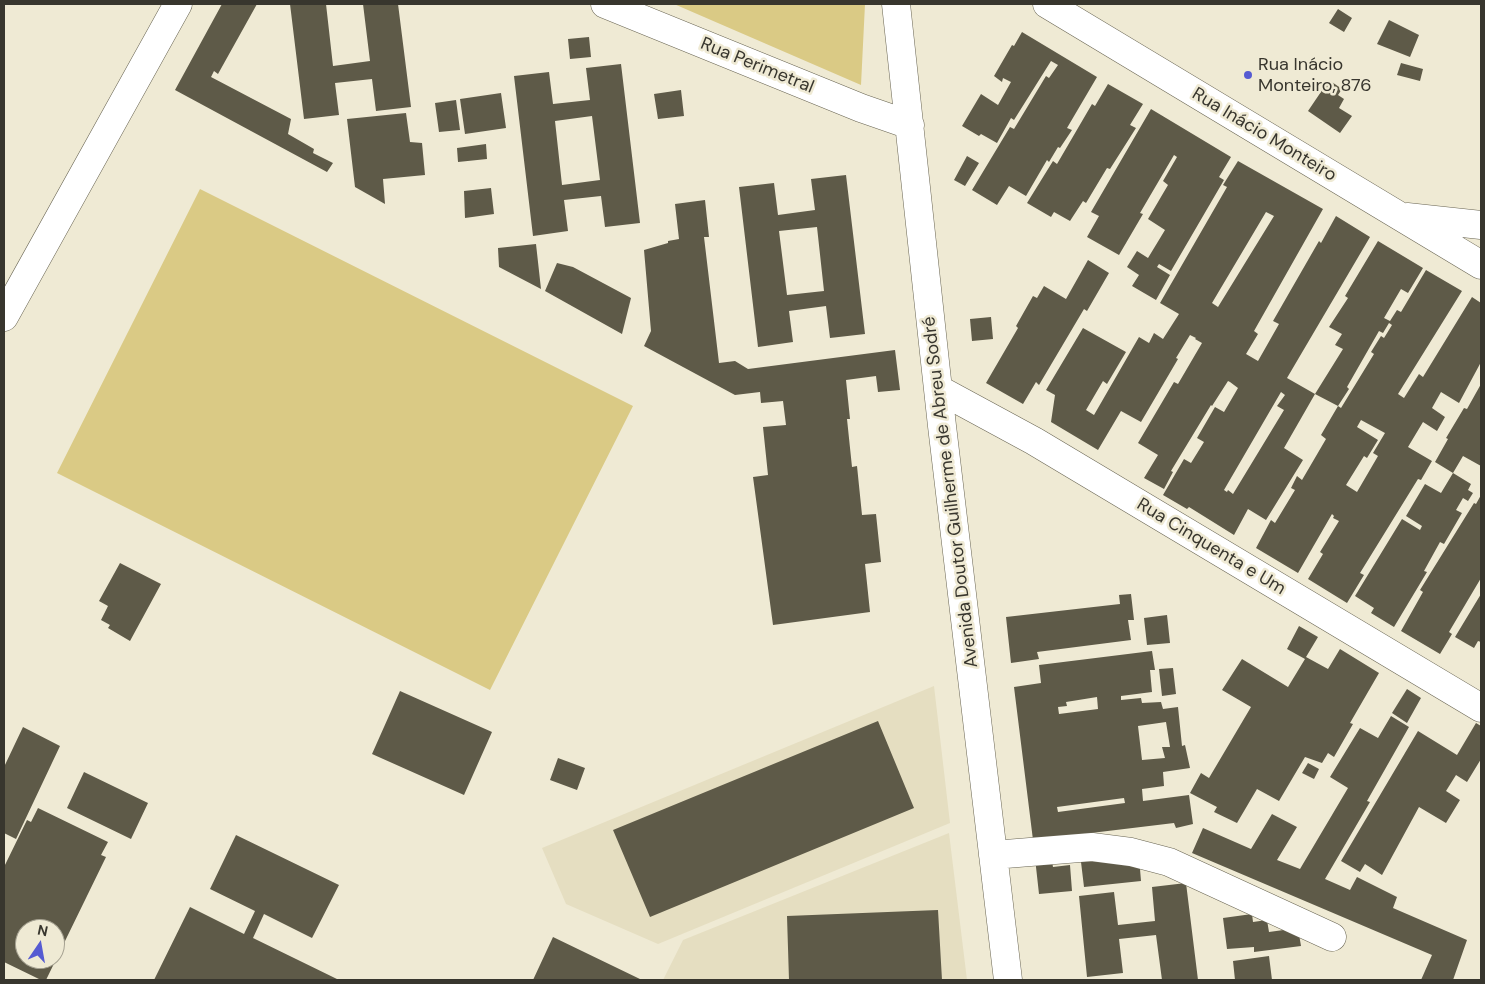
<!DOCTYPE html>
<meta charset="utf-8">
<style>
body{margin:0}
#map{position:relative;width:1485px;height:984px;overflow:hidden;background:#efead4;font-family:"DM Sans",sans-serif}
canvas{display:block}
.frame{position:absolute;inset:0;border:5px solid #38362e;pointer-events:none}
.north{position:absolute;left:15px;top:919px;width:50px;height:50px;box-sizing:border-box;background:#efead4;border:1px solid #a6a292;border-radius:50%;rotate:12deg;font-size:14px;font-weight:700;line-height:20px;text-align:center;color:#38362e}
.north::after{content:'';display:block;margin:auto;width:18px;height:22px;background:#565bd2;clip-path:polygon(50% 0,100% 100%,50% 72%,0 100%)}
</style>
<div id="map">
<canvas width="1485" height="984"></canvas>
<div class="frame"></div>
<div class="north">N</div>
</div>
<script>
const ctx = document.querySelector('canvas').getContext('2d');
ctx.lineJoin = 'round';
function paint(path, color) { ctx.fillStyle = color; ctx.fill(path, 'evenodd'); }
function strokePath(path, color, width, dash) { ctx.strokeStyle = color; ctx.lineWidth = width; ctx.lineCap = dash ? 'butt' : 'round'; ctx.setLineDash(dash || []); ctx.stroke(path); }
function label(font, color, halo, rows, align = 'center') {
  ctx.font = font + ' "DM Sans",sans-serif'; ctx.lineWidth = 5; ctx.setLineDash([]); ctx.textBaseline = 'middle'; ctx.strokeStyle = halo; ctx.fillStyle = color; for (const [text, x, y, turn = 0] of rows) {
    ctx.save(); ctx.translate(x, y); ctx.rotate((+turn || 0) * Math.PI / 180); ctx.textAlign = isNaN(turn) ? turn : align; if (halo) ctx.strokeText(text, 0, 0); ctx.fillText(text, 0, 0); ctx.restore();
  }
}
const built = new Path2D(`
 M934,686L950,823L658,944L566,904L542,848Z
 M949,833L967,980H663L683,940Z`);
const green = new Path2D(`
 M674,4H865L861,85Z
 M200,189L633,406L490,690L57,473Z`);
const building = new Path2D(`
 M222,4H257L218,74L214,71L211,77L291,119L288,134L314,149L313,153L333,163L327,172L175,90Z
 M290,4H326L333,66L370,61L363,4H398L411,107L376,111L372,79L335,83L339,115L304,119Z
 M1338,9L1352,18L1344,32L1329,23Z
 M1389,20L1419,35L1410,57L1377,44Z
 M1022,32L1097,77L1067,128L1072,130L1060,148L1058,147L1049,162L1047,160L1026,196L1009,186L997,205L972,190L1010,127L1014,129L1046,76L1049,78L1058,65L1051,61L1014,120L1011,118L997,143L981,134L979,136L962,126L981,94L998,105L1011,82L1003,78L1002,82L994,76L1012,45L1014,46Z
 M589,37L591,57L570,59L568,39Z
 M1401,63L1423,69L1420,81L1397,75Z
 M621,64L640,223L605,227L601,196L564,200L568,231L533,236L514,76L549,72L553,104L590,100L586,68ZM592,116L600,180L562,185L555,121Z
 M1329,80L1342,89L1338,95L1344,99L1339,108L1352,116L1340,133L1308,111Z
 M1108,84L1143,104L1130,125L1136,128L1110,169L1107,168L1086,203L1083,201L1070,221L1054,212L1051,217L1027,203L1053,161L1057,164L1092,104L1095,106Z
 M681,90L684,116L658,119L654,94Z
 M501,93L506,128L465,134L460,99Z
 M456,100L460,130L439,132L435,103Z
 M1151,109L1231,157L1219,177L1224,180L1171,271L1159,264L1157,267L1170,275L1156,300L1132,286L1139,275L1127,267L1137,251L1148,258L1165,230L1148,219L1168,185L1163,181L1177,157L1174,155L1140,213L1143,214L1119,255L1087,237L1099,216L1091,212Z
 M406,113L410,142L422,143L425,175L383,179L385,204L355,187L347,119Z
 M486,144L487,159L458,162L457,148Z
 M967,156L979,163L965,186L954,180Z
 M1238,161L1323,209L1254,331L1258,334L1246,354L1258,361L1279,324L1273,321L1319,241L1321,243L1336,216L1370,237L1287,378L1315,394L1284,448L1303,460L1266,520L1248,509L1234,535L1189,507L1187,509L1163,495L1184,459L1191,463L1204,442L1197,438L1215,407L1224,412L1238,388L1230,382L1228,381L1212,406L1211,405L1171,471L1173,472L1164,489L1144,478L1158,455L1138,443L1174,382L1178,384L1202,343L1195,339L1196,338L1190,335L1176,358L1178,359L1141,422L1121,411L1098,450L1051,422L1055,395L1046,390L1083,328L1126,352L1107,384L1103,381L1086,410L1094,415L1139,337L1149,343L1154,333L1163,339L1179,314L1160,303L1227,187L1223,185ZM1266,212L1274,216L1218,307L1212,303ZM1281,392L1285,395L1277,406L1284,410L1233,494L1228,490L1227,492L1224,490Z
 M846,175L865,334L830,338L826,306L789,311L793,342L758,347L739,187L774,183L778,215L815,210L811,179ZM817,227L824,291L787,295L779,231Z
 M491,188L494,214L465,218L464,191Z
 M705,200L709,237H704L719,363L735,361L748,369L895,350L900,390L878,392L876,376L846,380L850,419H847L852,467L857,466L862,515L876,514L881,562L865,564L870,612L773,625L753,477L768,475L763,427L786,425L783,401L761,403L760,392L735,395L644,346L651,331L644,250L668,243V241L679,239L675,204Z
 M1378,241L1423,268L1408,293L1401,289L1384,318L1390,321L1397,310L1401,312L1426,270L1462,291L1398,394L1404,398L1419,374L1423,377L1472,297L1481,303V362L1459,403L1441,392L1432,408L1445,417L1437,431L1423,422L1408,447L1432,461L1421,480L1418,479L1360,573L1364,575L1347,603L1308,579L1323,554L1320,552L1339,521L1333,518L1334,516L1332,514L1298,573L1256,548L1271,520L1275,523L1295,490L1291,488L1297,476L1302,480L1326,439L1321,435L1338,406L1341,408L1374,354L1371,352L1381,336L1384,338L1392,325L1389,323L1383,333L1379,331L1347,387L1349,389L1338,406L1315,394L1343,349L1335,345L1342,334L1329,327L1348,298L1345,296ZM1361,420L1385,433L1373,453L1378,456L1357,492L1346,485L1364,456L1367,458L1378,440L1357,427Z
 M536,244L541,289L499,267L498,248Z
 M1088,260L1109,273L1087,311L1084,309L1039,385L1036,382L1023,404L986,383L1018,328L1016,326L1033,296L1037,298L1044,286L1066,299Z
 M557,263L573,267L631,298L622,334L545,291Z
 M991,317L993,339L972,341L970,319Z
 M1481,384V466L1463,456L1453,473L1435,462L1448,439L1446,438L1464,408L1467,409Z
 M1453,473L1471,484L1468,490L1473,493L1468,501L1463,498L1456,510L1462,513L1444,544L1440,542L1424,571L1427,572L1394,627L1371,613L1374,608L1355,596L1402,519L1420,530L1422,526L1406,516L1425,484L1441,493Z
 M1481,495V578L1449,632L1452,634L1440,654L1401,631L1423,592L1420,590L1474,503L1476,504Z
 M120,563L161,584L130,641L108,628L110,625L101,620L108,606L99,601Z
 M1131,594L1134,620H1128L1131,640L1037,652L1039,659L1011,663L1006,617L1120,604L1119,595Z
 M1481,594V642L1478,641L1474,648L1455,637Z
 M1167,615L1170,643L1147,645L1144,618Z
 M1299,626L1318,637L1306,657L1328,669L1340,649L1379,673L1350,723L1353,724L1334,757L1328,753L1322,763L1305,757L1279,801L1257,789L1237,823L1214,812L1217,807L1190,793L1201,773L1209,778L1251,707L1222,690L1242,659L1288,687L1305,659L1287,649Z
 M1152,651L1155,670H1150L1152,692L1121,696V700L1141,698L1142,703L1161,702L1163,709L1178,707L1182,746L1185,745L1190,768L1163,772L1164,786L1142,789L1143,801L1189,795L1193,824L1176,828L1174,823L1033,840L1014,687L1041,683L1039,665ZM1097,697L1098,709L1059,714L1058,707L1067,706L1066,702ZM1166,722L1170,747H1162L1165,758L1142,760L1138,726ZM1124,798L1125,803L1058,812L1057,807Z
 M1173,668L1176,694L1162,696L1159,669Z
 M1407,689L1421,698L1407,723L1392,713Z
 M400,691L492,732L464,795L372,754Z
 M1391,716L1409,727L1367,801L1370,802L1325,879L1350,890L1357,877L1397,897L1393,908L1467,940L1453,980H1421L1432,955L1192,853L1203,828L1251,849L1272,814L1297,827L1277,860L1300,869L1348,788L1330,777L1360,728L1378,738Z
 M878,721L914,808L650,917L613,830Z
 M1476,723L1481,726V759L1467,782L1456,775L1446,791L1460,800L1446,823L1419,807L1382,875L1365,864L1360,872L1341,861L1418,731L1457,755Z
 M23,727L60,746L16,839L4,833V767Z
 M558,758L585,768L577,790L550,780Z
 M1308,763L1319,769L1314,779L1302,773Z
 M84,772L148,803L131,839L67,808Z
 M38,808L108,842L101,855L106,857L46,980H41L4,962V867L27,820L31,822ZM25,929H55V959H25Z
 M236,835L339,885L312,938L264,914L253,938L339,980H154L190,907L244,934L255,911L210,889Z
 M1051,856L1053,867L1070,865L1072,891L1039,894L1035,858Z
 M1139,857L1141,881L1084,887L1081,862Z
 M1186,883L1198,980H1162L1156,935L1119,939L1123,973L1087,977L1079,896L1114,892L1118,925L1155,921L1152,887Z
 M938,910L942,980H789L787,916Z
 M1252,914L1253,922L1267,920L1269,932L1298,928L1301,946L1254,952V947L1227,949L1223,918Z
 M553,937L642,980H533Z
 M1269,956L1272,980H1235L1233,961Z`);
const minor = new Path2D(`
 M605,4L861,108L910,125
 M896,4L942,426L1008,980
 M1047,4L1481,265
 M1407,217L1481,225
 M4,317L178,4
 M938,389L1034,441L1481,708
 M993,855L1092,847L1131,852L1169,862L1332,937`);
const markers = [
 [1248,75,5,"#565bd2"]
];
const poiNames = [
 ["Rua Inácio",1258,65],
 ["Monteiro, 876",1258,86]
];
const streetNames = [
 ["Rua Perimetral",757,66,22],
 ["Rua Inácio Monteiro",1264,135,31],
 ["Avenida Doutor Guilherme de Abreu Sodré",951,492,-97],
 ["Rua Cinquenta e Um",1211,547,31]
];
paint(built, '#e5dec1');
paint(green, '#daca85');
paint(building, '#5e5a48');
strokePath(minor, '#686452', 29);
strokePath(minor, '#fff', 28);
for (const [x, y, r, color] of markers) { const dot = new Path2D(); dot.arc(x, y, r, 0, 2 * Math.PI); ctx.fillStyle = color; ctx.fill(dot); strokePath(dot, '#efead4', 2); }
label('18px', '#38362e', '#efead4', poiNames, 'left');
label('18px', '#38362e', '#efead4', streetNames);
</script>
